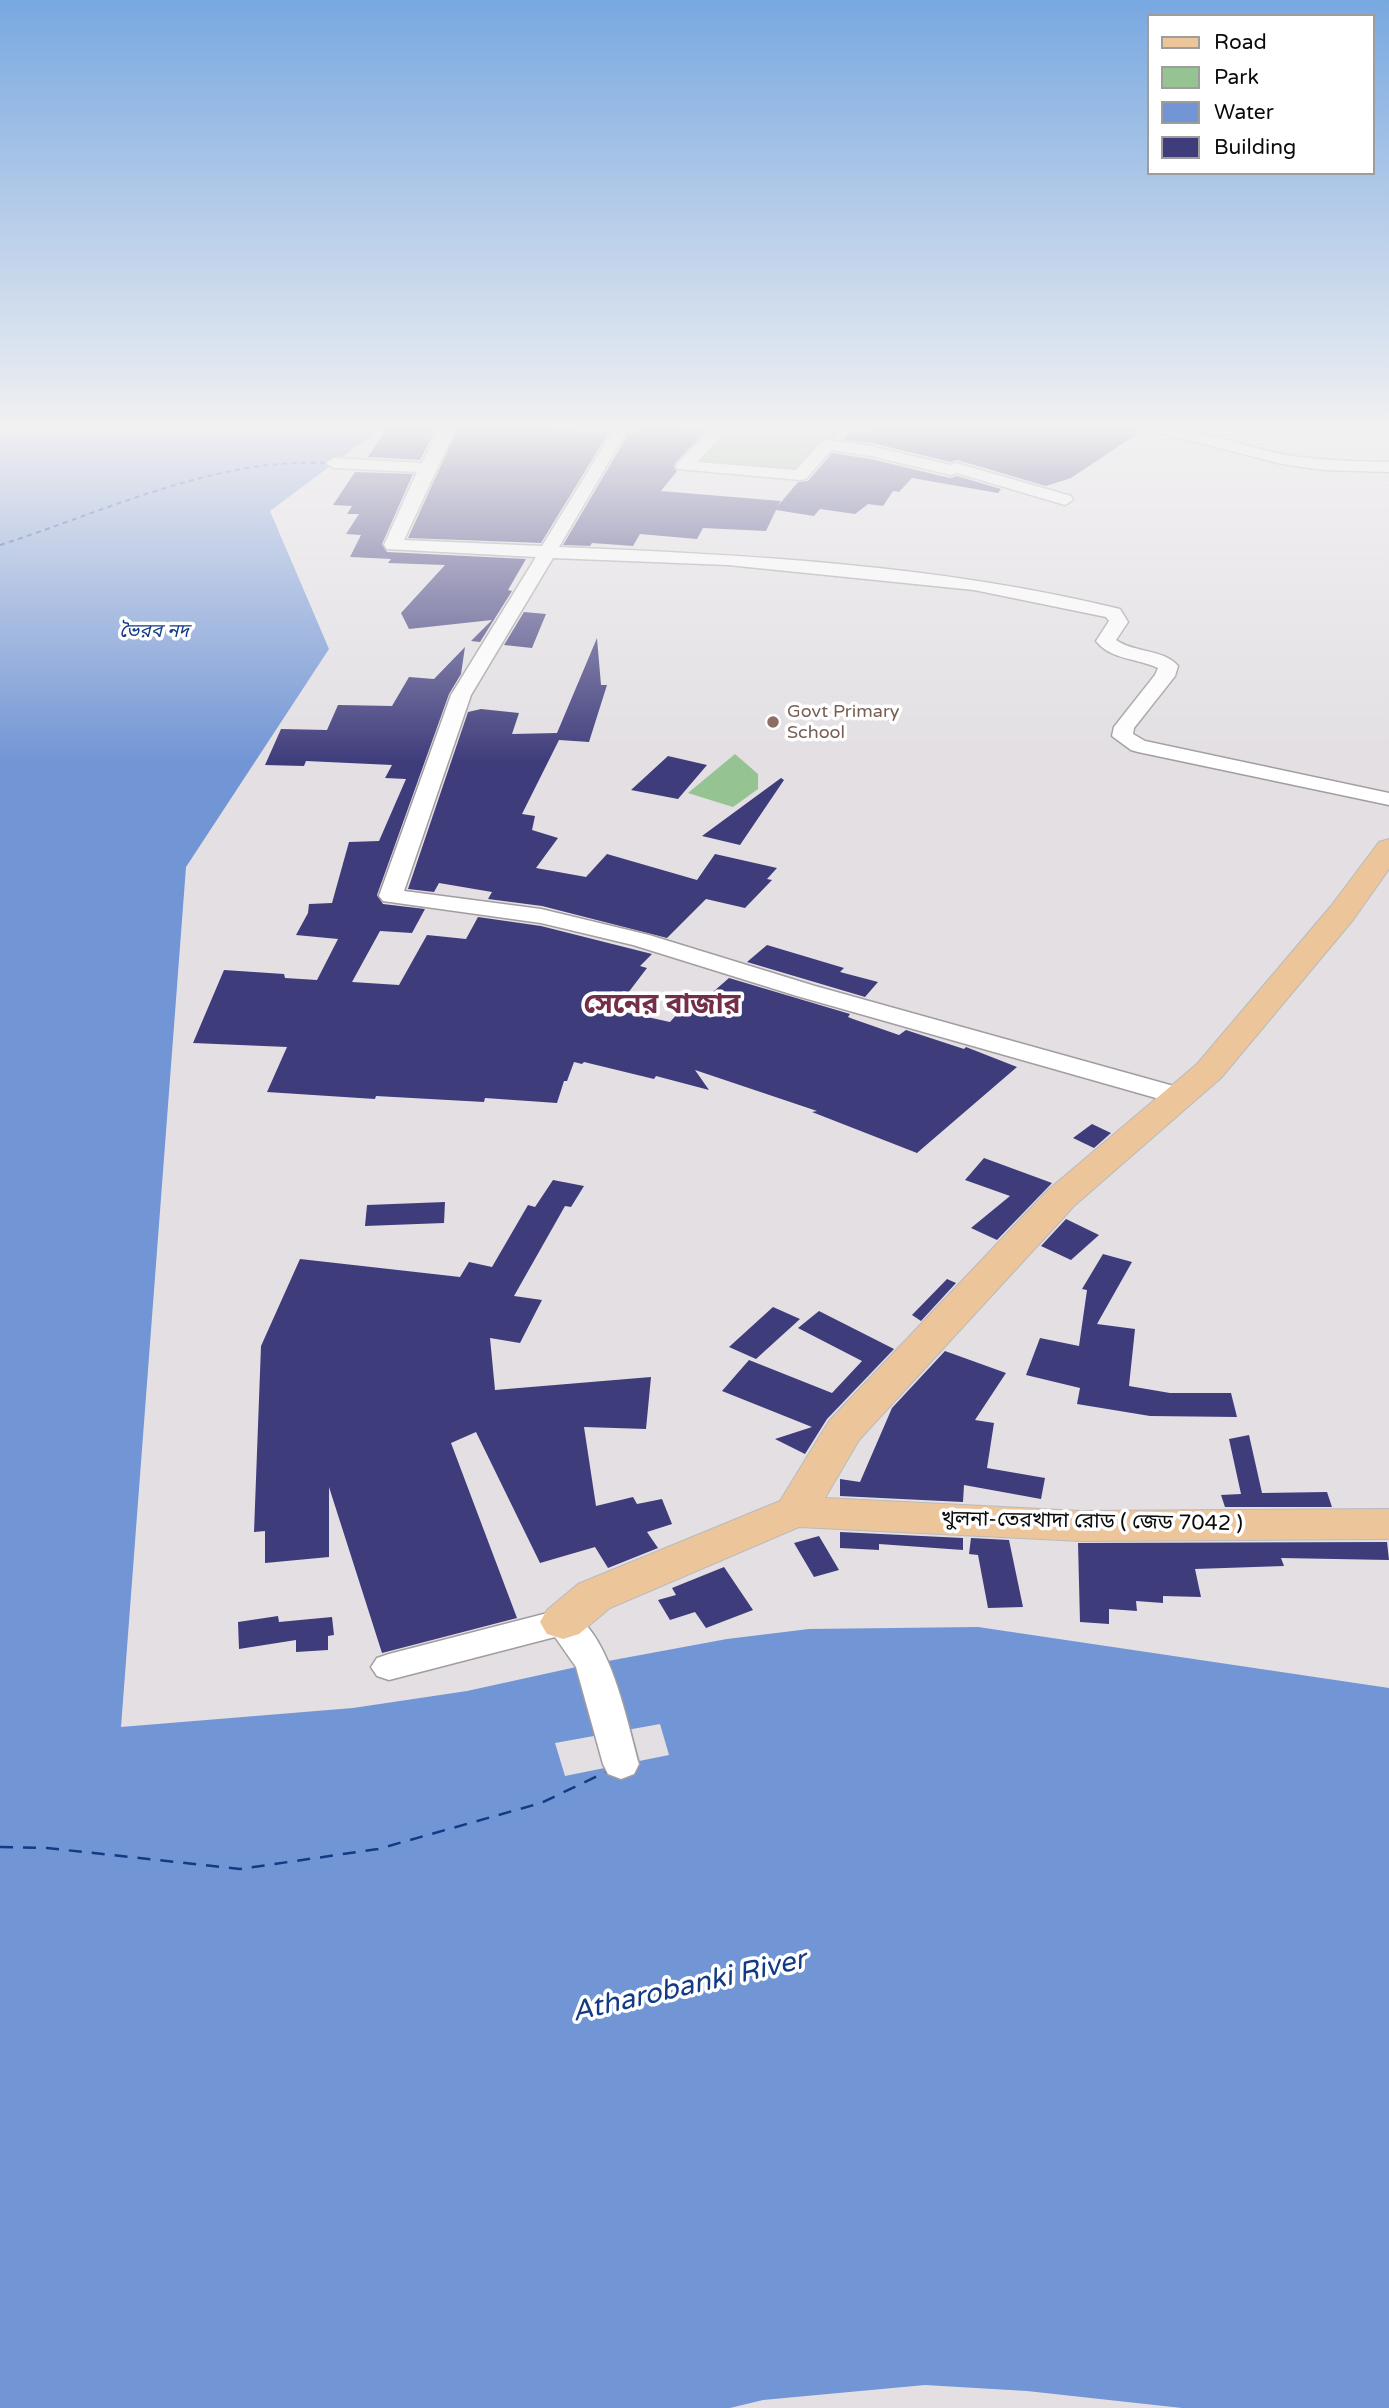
<!DOCTYPE html>
<meta charset="utf-8">
<style>
body{margin:0}
#map{position:relative;width:1389px;height:2408px;overflow:hidden;background:#e3dfe3;font-family:"Varela Round",sans-serif}
canvas{display:block}
.legend{position:absolute;left:1147px;top:14px;width:228px;height:161px;box-sizing:border-box;background:#fff;border:2px solid #9e9d9e;margin:0;padding:9px 12px;list-style:none;font-size:21px;color:#0c0b0c}
.legend li{display:flex;align-items:center;gap:14px;height:35px}
.legend b{width:35px;border:2px solid #9e9d9e}
</style>
<div id="map">
<canvas width="1389" height="2408"></canvas>
<ul class="legend">
<li><b style="height:9px;background:#ecc59b"></b>Road</li>
<li><b style="height:19px;background:#95c392"></b>Park</li>
<li><b style="height:19px;background:#7195d5"></b>Water</li>
<li><b style="height:19px;background:#3f3c7c"></b>Building</li>
</ul>
</div>
<script>
const ctx = document.querySelector('canvas').getContext('2d');
ctx.lineJoin = 'round';
function paint(path, color) { ctx.fillStyle = color; ctx.fill(path, 'evenodd'); }
function strokePath(path, color, width, dash) { ctx.strokeStyle = color; ctx.lineWidth = width; ctx.lineCap = dash ? 'butt' : 'round'; ctx.setLineDash(dash || []); ctx.stroke(path); }
function label(font, color, halo, rows, align = 'center') {
  ctx.font = font + ' "Varela Round","Noto Sans Bengali",sans-serif'; ctx.lineWidth = 7; ctx.setLineDash([]); ctx.textBaseline = 'middle'; ctx.strokeStyle = halo; ctx.fillStyle = color; for (const [text, x, y, turn = 0] of rows) {
    ctx.save(); ctx.translate(x, y); ctx.rotate((+turn || 0) * Math.PI / 180); ctx.textAlign = isNaN(turn) ? turn : align; if (halo) ctx.strokeText(text, 0, 0); ctx.fillText(text, 0, 0); ctx.restore();
  }
}
const green = new Path2D(`
 M727,426H849L829,442L799,475L686,465L715,439L725,434L723,430Z
 M735,754L758,774V789L733,807L688,793Z`);
const water = new Path2D(`
 M0,426H384L270,511L329,649L186,867L121,1727L353,1708L467,1691L581,1666L727,1639L809,1629L978,1627L1389,1688V2408H1182L1027,2391L925,2385L763,2400L730,2408H0Z`);
const pier = new Path2D(`
 M660,1724L669,1755L565,1776L555,1743Z`);
const ferryFar1 = new Path2D(`
 M0,545C106,511 216,457 329,463`);
const ferry = new Path2D(`
 M0,1847L47,1848L240,1869L378,1849L541,1803L606,1772`);
const building = new Path2D(`
 M388,426H438L420,460L368,457Z
 M459,426H549L548,428L609,432L541,543L408,538Z
 M638,426L707,430L676,462L674,467L677,471L661,491L781,501L777,507L798,482L808,481L832,453L871,459L950,478L957,476L1001,489L998,493L912,478L899,492L893,491L883,506L868,504L855,514L820,509L814,516L776,510L766,531L703,528L697,539L640,534L633,546L592,543L590,546L563,545L629,433H633Z
 M872,426H1142L1143,430L1071,478L1046,486L957,460L950,462L872,443L843,440L852,430L871,433Z
 M355,472L413,474L382,544L387,552L526,559L508,590L512,591L480,642L471,641L492,620L409,629L401,613L445,565L388,563L391,559L350,557L361,535L346,534L359,514H347L352,506L333,505Z
 M524,612L546,614L532,648L504,645Z
 M597,638L601,685H607L589,742L559,740L522,814L535,816L532,830L558,838L536,868L586,877L607,854L697,880L715,854L777,868L767,879L772,880L745,908L706,899L667,938L542,906L488,899L492,892L439,883L434,892L408,889L468,712L481,709L519,713L512,734L557,733Z
 M465,647L461,674L449,694L377,895L383,904L425,909L412,933L380,931L352,982L399,985L427,935L466,939L478,917L541,926L652,954L640,966L647,968L615,1010L670,1022L688,1002L698,1005L729,978L850,1014L848,1017L853,1019L899,1035L906,1030L964,1049L966,1047L1017,1067L917,1153L812,1112L817,1111L695,1070L709,1090L656,1076L654,1079L584,1062L582,1064L574,1062L567,1081H564L557,1103L485,1098L484,1102L376,1096L375,1099L267,1092L287,1047L193,1043L224,970L284,974L285,978L317,980L338,939L296,935L308,913L309,904L332,903L349,842L379,841L406,779L385,778L392,765L306,761L304,766L265,765L281,729L327,730L338,705L392,706L409,677L434,679Z
 M668,756L707,765L678,799L631,790Z
 M781,778L784,780L740,845L702,836Z
 M767,945L844,968L840,972L878,982L865,997L747,962Z
 M1092,1124L1111,1133L1094,1148L1073,1138Z
 M984,1158L1052,1183L997,1240L971,1228L1010,1196L965,1180Z
 M553,1180L584,1186L571,1207L565,1206L514,1296L542,1300L520,1343L490,1338L495,1390L651,1377L646,1429L584,1427L596,1506L633,1497L637,1504L662,1499L672,1524L647,1532L658,1548L608,1568L595,1547L540,1563L476,1432L451,1443L517,1618L382,1653L329,1487V1557L265,1563V1531L254,1532L261,1346L300,1259L460,1277L469,1262L492,1267L528,1205L535,1207Z
 M445,1202L444,1223L365,1226L367,1205Z
 M1066,1219L1099,1235L1071,1260L1041,1246Z
 M1103,1254L1132,1262L1097,1324L1135,1329L1129,1386L1170,1393H1231L1237,1417L1150,1416L1077,1404L1080,1388L1026,1375L1040,1338L1079,1346L1087,1290L1082,1289Z
 M947,1279L956,1283L921,1321L912,1315Z
 M773,1307L800,1319L756,1359L729,1347Z
 M819,1311L894,1349L827,1419L805,1454L775,1439L812,1427L722,1391L749,1360L832,1393L862,1361L798,1328Z
 M945,1351L1006,1373L975,1420L994,1423L987,1468L1045,1478L1041,1499L964,1485L963,1502L840,1496V1479L860,1482L892,1408Z
 M1249,1435L1262,1493L1327,1492L1332,1507H1225L1221,1495L1241,1494L1229,1439Z
 M840,1532L963,1538V1550L879,1544V1550L840,1548Z
 M819,1536L839,1570L814,1577L794,1543Z
 M971,1538L1009,1540L1023,1607L988,1608L978,1555L969,1554Z
 M1387,1542L1389,1560L1281,1558L1284,1566L1195,1569L1201,1597L1163,1596V1603L1136,1601L1137,1611L1109,1609V1624L1080,1622L1078,1543Z
 M724,1567L753,1610L706,1628L695,1612L670,1620L658,1600L676,1595L672,1588Z
 M278,1616L279,1622L332,1617L334,1635L328,1636V1650L296,1652V1640L239,1649L238,1622Z`);
const minor = new Path2D(`
 M441,426H457L404,540L542,546L616,426H630L559,547C746,555 937,564 1120,609L1128,622L1116,640C1134,653 1164,649 1178,666L1175,676L1134,728L1133,734L1145,741L1389,793V805L1138,752L1131,750L1112,736L1114,727L1155,675L1158,668C1137,658 1111,660 1096,641L1109,621L1106,617L974,590L728,565L553,558L471,695L404,891L541,909L649,935L815,986L1188,1090L1192,1096L1188,1102L1179,1104L1170,1102L797,996L633,945L541,923L383,901L379,896L451,695L536,557L387,549L384,545L417,472L334,468L326,463L334,458L422,463Z
 M714,426H731L697,462L796,470L821,442L827,440L871,446L950,465L956,463L1071,496L1073,500L1065,505L957,473L951,475L871,456L831,450L806,479L800,480L678,469L676,466L678,463Z
 M1144,426C1191,426 1235,444 1281,454C1317,461 1353,461 1389,462V472L1324,470L1282,464L1146,429Z
 M563,1609C609,1623 627,1722 639,1764L634,1774L621,1779L608,1774L603,1764L576,1667L555,1637L389,1680L377,1676L371,1667L377,1658L389,1654Z`);
const major = new Path2D(`
 M1389,839V869L1353,920L1221,1078L1074,1206L859,1440L825,1498L1081,1511L1389,1509V1539L1081,1541L799,1527L610,1608L579,1634L563,1639L547,1634L540,1622L547,1610L578,1584L780,1501L829,1421L1048,1190L1197,1064L1331,906L1379,842Z`);
const markers = [
 [773,722,7,"#8d6e63"]
];
const farEducationnames = [
 ["Govt Primary",787,712],
 ["School",787,733]
];
const farWaternames = [
 ["ভৈরব নদ",154,632]
];
const streetNames = [
 ["খুলনা-তেরখাদা রোড ( জেড 7042 )",1092,1522,1]
];
const districtNames = [
 ["সেনের বাজার",662,1006]
];
const nearWaternames = [
 ["Atharobanki River",689,1987,-13]
];
paint(green, '#95c392');
paint(water, '#7195d5');
paint(pier, '#e3dfe3');
strokePath(ferryFar1, '#133a85', 2, [5, 4.5]);
strokePath(ferry, '#133a85', 2.5, [13, 10]);
paint(building, '#3f3c7c');
strokePath(minor, '#a19da0', 3);
strokePath(major, '#bbb', 2);
paint(minor, '#fff');
paint(major, '#ecc59b');
const sky = ctx.createLinearGradient(0, 0, 0, 763);
sky.addColorStop(0, '#78a8e0');
sky.addColorStop(0.56, '#f2f1f2');
sky.addColorStop(1, '#f2f1f200');
ctx.fillStyle = sky;
ctx.fillRect(0, 0, 1389, 763);
for (const [x, y, r, color] of markers) { const dot = new Path2D(); dot.arc(x, y, r, 0, 2 * Math.PI); ctx.fillStyle = color; ctx.fill(dot); strokePath(dot, '#fff', 2.5); }
label('18px', '#785e54', '#fff', farEducationnames, 'left');
label('italic 19px', '#133a85', '#fff', farWaternames);
label('21px', '#0c0b0c', '#fff', streetNames);
label('bold 28px', '#732f49', '#fff', districtNames);
label('italic 28px', '#133a85', '#fff', nearWaternames);
</script>
